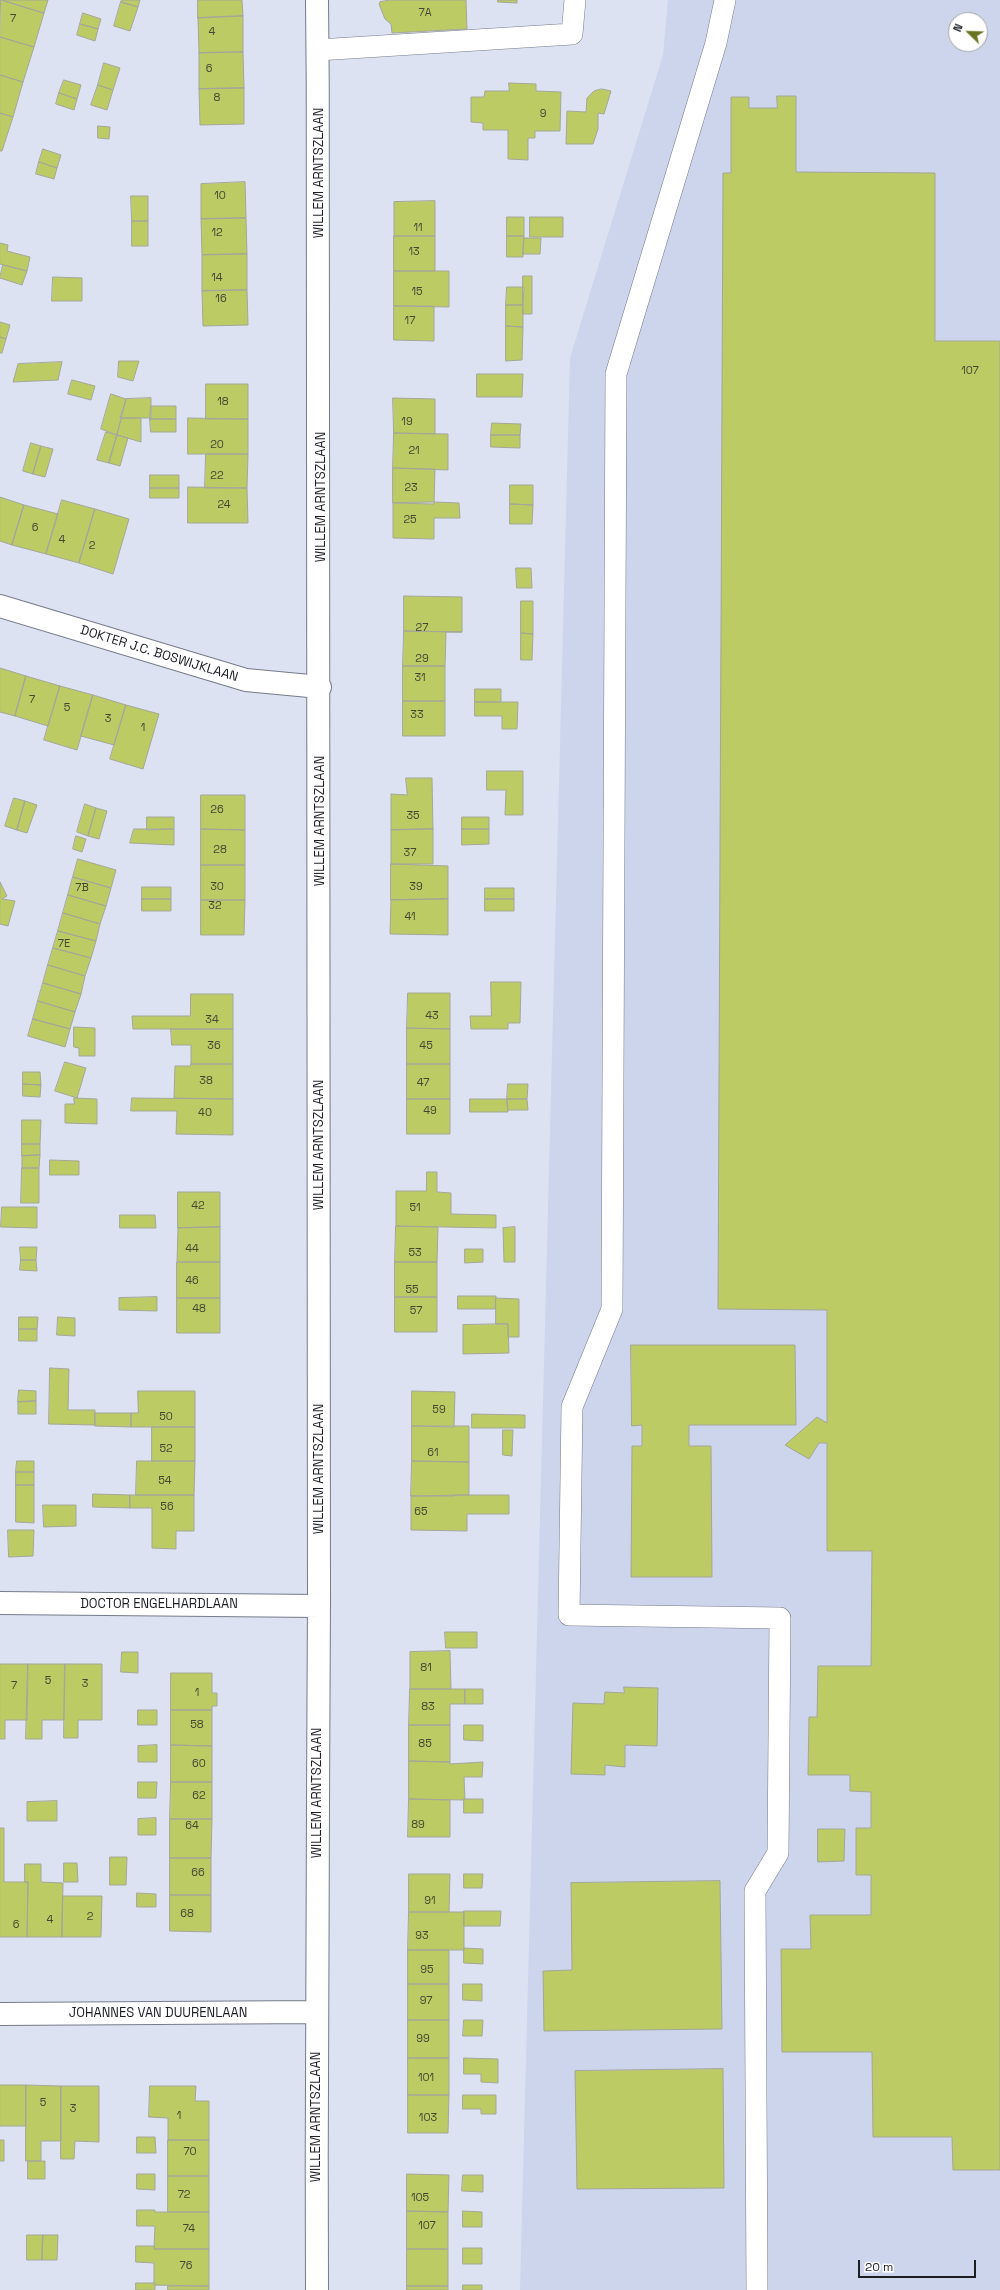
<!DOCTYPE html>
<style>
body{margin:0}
#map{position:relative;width:1000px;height:2290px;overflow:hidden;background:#dce2f2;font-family:"Space Grotesk",sans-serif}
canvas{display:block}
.north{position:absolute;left:948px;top:12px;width:40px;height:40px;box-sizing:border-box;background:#fff;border:1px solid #a4a5a7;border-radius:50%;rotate:293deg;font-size:11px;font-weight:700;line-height:16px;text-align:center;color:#1c1e24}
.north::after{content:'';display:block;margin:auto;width:14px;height:18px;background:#6a751f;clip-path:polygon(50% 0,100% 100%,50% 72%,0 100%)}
.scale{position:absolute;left:858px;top:2260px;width:118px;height:18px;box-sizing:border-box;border:2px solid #1c1e24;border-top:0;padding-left:5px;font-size:12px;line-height:14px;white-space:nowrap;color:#1c1e24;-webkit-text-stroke:3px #fff;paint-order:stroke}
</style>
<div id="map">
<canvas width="1000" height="2290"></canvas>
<div class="north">N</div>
<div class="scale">20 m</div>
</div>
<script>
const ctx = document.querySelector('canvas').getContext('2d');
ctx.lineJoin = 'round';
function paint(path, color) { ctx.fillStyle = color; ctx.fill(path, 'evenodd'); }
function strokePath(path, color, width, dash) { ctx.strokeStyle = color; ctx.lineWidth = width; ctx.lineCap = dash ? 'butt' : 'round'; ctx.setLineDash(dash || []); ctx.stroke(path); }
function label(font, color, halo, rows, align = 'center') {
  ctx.font = font + ' "Space Grotesk",sans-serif'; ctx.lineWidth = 3; ctx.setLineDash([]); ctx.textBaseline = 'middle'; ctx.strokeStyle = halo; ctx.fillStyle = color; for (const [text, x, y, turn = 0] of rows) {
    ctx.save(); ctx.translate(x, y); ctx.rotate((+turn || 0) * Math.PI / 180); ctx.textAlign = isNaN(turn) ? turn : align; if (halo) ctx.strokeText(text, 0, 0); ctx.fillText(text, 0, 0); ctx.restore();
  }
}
const built = new Path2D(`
 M668,0H1000V2290H520L570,358L663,55ZM956,20H980V44H956Z`);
const building = new Path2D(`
 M1,0L44,13L34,47L0,37Z
 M2,0H48L44,13Z
 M122,0H140L138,7L121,2Z
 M198,0H242L243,16L198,18Z
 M390,0H466L467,29L392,33L391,24L385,19L379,4L380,2Z
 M498,0H517V3L498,2Z
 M121,2L138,7L130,31L114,26Z
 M83,13L101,19L98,29L80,24Z
 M243,16V52L199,53L198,18Z
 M80,24L98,29L95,41L77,35Z
 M0,37L34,47L23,82L0,75Z
 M243,52L244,88L199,89V53Z
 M104,63L120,68L113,90L98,85Z
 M0,75L23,82L13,117L0,113Z
 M64,80L81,85L77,99L59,93Z
 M509,83L536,84V91L561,92L560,131H535V138H528V160L508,159V130H483V123L471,122V97H484L485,91H509Z
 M98,85L113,90L107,110L91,105Z
 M244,88V124L200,125L199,89Z
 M602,89L611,91L604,114L598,113V129L593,144H566L567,111L586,112L587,98L594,91Z
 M59,93L77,99L74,110L56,104Z
 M777,96H796V172L935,173V341H1000V2170H953L952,2137H873L872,2052H782L781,1949H811L810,1915H871V1875H856V1828H871V1792L850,1791V1775H808L809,1717H817L818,1666H871L872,1551H827V1443H819L809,1459L785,1445L817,1417L827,1423V1310L718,1309L723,173H731V97H749V108H777Z
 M0,113L13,117L2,151H0Z
 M98,126L110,127L109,139L98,138Z
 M43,149L61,155L57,168L39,162Z
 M39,162L57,168L54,179L36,174Z
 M245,182L246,218L201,219V184Z
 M131,196H148V221H132Z
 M435,201V236H394V202Z
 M507,217H524V236H507Z
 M530,217H563V237H530Z
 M246,218L247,254L202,255L201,219Z
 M132,221H148V246H132Z
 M394,236H435V271H394Z
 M507,236H524L523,257H507Z
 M524,238H541L540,254H523Z
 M0,243L8,245L7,251L30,257L27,271L0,264Z
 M247,254V290L202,291V255Z
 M3,265L27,271L22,285L0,278Z
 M394,271H449V307L394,306Z
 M523,276H532V314H523Z
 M53,277L82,278V301H52Z
 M507,287H524L523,305H506Z
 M247,290L248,325L203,326L202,291Z
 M506,305H523V327L506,326Z
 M394,306H434V341L394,340Z
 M0,322L10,325L6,339L0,337Z
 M506,326L523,327L522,360L506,361Z
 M0,337L6,339L2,353H0Z
 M119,361H139L133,381L118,377Z
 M62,362L58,380L13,382L18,364Z
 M477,374H523L522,397H477Z
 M72,380L95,386L91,400L68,394Z
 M206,384H248V419H206Z
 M111,394L126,399L117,435L101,429Z
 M151,398V418H120L126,399Z
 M393,398L435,399V434L394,433Z
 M151,406H176V419H150Z
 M122,418H141V442L117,435Z
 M188,418L248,419V454H188Z
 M150,419H176V432H151Z
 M492,423L521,424L520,435H491Z
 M106,432L117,435L109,463L97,460Z
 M394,433L448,434V470L393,468Z
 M117,435L128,438L120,466L109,463Z
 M491,435H520V448L491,447Z
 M31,443L41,446L33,474L23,471Z
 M41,446L53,449L45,477L33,474Z
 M206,454H248L247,488H205Z
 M393,468L435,469L434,504L393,503Z
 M150,475H179V488H150Z
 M510,485H533V505L510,504Z
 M188,487L247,488L248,523H188Z
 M150,488H179V498H150Z
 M0,497L24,505L12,545L0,541Z
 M62,500L95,509L79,563L46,554Z
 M434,502L459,503L460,518H434V539L393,538V503Z
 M510,504L533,505L532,524H510Z
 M24,505L58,514L46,554L12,545Z
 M95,509L129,519L113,574L79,563Z
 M516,568H531L532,588H517Z
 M404,596L462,597V632L404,631Z
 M521,601H533V634L521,633Z
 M404,631L462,632H446L445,666H403Z
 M521,633L533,634L532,660H521Z
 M403,666H445V701H403Z
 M0,668L26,676L15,716L0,712Z
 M26,676L60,686L48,726L15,716Z
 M60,686L93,695L77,750L44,740Z
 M475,689H501V702H475Z
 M93,695L126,705L114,745L81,736Z
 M403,701H445V736H403Z
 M475,702H518L517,729H502V716H475Z
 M126,705L159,714L143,769L110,759Z
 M487,771H523V815H505L506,790H487Z
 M406,778H432L433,829L391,830V794L407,795Z
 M201,795H245V830L201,829Z
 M14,798L25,801L17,830L5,826Z
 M25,801L37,805L27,833L17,830Z
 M85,804L96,808L88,836L77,832Z
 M96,808L107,811L99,839L88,836Z
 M147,817H174V829L147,830Z
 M462,817H489V829H462Z
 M134,829H174V845L130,843Z
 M201,829L245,830V865H201Z
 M433,829V864H391V830Z
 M462,829H489V844L462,845Z
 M76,836L86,839L82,852L73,849Z
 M78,859L116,870L111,888L73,877Z
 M391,864L448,866V899L391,900Z
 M201,865H245V900H201Z
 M73,877L111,888L106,906L68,895Z
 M0,882L7,896L2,899L15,901L8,926L0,924Z
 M142,887H171V899H142Z
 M485,888H514V899H485Z
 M68,895L106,906L100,924L63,913Z
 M142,899H171V911H142Z
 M448,899V935L390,934L391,900Z
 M485,899H514V911H485Z
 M201,900H245L244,935H201Z
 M63,913L100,924L96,941L58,931Z
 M58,931L96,941L91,958L53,948Z
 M53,948L91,958L85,976L48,965Z
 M48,965L85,976L81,994L43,983Z
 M491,982H521L520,1023H508V1029H471L470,1016H491Z
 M43,983L81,994L75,1012L38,1001Z
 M408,993H450V1029L407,1028Z
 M191,994H233V1029H133L132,1016H190Z
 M38,1001L75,1012L70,1029L33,1019Z
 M33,1019L70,1029L65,1047L28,1036Z
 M74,1027L95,1028V1056H79V1048L74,1047Z
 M407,1028L450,1029V1064H407Z
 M171,1029H233V1064H191V1045H172Z
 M65,1062L86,1068L77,1098L55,1091Z
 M191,1064H233V1099L174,1098L175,1066H190Z
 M407,1064H450V1099H407Z
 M23,1072H40L41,1085L23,1084Z
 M23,1084L41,1085L40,1097L23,1096Z
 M508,1084H528L527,1099H507Z
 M74,1098L97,1099V1124L65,1123V1104H74Z
 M132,1098L233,1099V1135L176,1134L177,1111H131Z
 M407,1099H450V1134H407Z
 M470,1099H507L508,1112H470Z
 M507,1099H527L528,1110H508Z
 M22,1120H41L40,1144H22Z
 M22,1144H40V1155L22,1156Z
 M40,1155L39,1168H22V1156Z
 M50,1160L79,1161V1175H50Z
 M22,1168H39V1203H21Z
 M427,1172H437V1192L451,1193V1214L496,1215V1228L396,1226V1191H426Z
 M178,1192H220V1227L178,1228Z
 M2,1207H37V1228L1,1227Z
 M120,1215H155L156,1228H120Z
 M396,1226L438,1227L437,1262H395Z
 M220,1227V1262H177L178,1228Z
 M515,1227V1262H504L503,1228Z
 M20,1247H37L36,1260H21Z
 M465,1249H483V1262L465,1263Z
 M21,1260H36L37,1271L20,1270Z
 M177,1262H220V1298H177Z
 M395,1262H437V1297H395Z
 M458,1296H496L495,1309H458Z
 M157,1297V1311L119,1310V1298Z
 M395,1297H437V1332H395Z
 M177,1298H220V1333H177Z
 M496,1298L519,1299V1337H508V1324H496Z
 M19,1317H38L37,1329H19Z
 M58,1317L75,1318V1336L57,1335Z
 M508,1324L509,1353L463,1354V1325Z
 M19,1329H37V1341H19Z
 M631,1345H795L796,1425H689V1446H711L712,1577H631L632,1446H642V1425L632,1426Z
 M50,1368L69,1369L68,1410H95V1425L49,1424Z
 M19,1390L36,1391V1401L18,1402Z
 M138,1391H195V1427H131V1413H138Z
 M412,1391L455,1392L454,1427L412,1426Z
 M36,1401V1414H18V1402Z
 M95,1413H131V1427L95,1426Z
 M472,1414L525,1415V1428H472Z
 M412,1426H469V1462L412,1461Z
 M152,1427H195V1461H152Z
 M503,1430H513L512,1456L503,1455Z
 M17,1461H34V1472H16Z
 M137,1461H195L194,1495H136Z
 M412,1461L469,1462V1495L411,1496Z
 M16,1472H34V1485H16Z
 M16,1485H34V1523L16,1522Z
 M93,1494L130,1495V1508L93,1507Z
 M130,1495H194V1531H176V1549L152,1548V1508H130Z
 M454,1495H509V1514H467V1531L411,1530V1496H454Z
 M43,1505H76V1526L44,1527Z
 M8,1530H34L33,1556L9,1557Z
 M445,1632H477V1648H446Z
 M450,1651L451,1689H410V1652Z
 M122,1652H138V1673L121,1672Z
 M0,1664H28L27,1720H5V1739H0Z
 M28,1664H65L64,1720H42V1739H26Z
 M65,1664H102V1720H78V1738H64Z
 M171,1673H212V1693H217V1706H212V1710H171Z
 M624,1687L658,1688L657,1746L625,1745V1767L605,1765V1775L571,1774L573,1703L604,1704L605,1692L624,1693Z
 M410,1689H465V1704H450V1725H409Z
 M465,1689H483V1704H465Z
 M138,1710H157V1725H138Z
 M171,1710H212V1746L171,1745Z
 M409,1725H450V1762L409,1761Z
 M464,1725H483V1741L464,1740Z
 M157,1745V1762H138V1746Z
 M171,1745L212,1746V1782H171Z
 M409,1761L450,1762V1764L483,1762L482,1777H464L465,1800L409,1799Z
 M138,1782H157L156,1798H138Z
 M171,1782H212V1819H170Z
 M409,1799L450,1800V1837H408Z
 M464,1799H483V1813H464Z
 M57,1801V1821H27V1802Z
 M156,1818V1835H138V1819Z
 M170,1819H212L211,1858H170Z
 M0,1828H4V1882H28L27,1937H0Z
 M818,1829H845L844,1861L818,1862Z
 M110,1857H127L126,1885H110Z
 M170,1858H211V1895H170Z
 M64,1863H77L78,1882H64Z
 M25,1864H41V1882L63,1883L62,1937H27L28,1882H25Z
 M409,1874H450L449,1912H409Z
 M464,1874H483L482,1888H464Z
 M720,1881L722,2029L544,2031L543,1971L572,1970L571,1883Z
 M137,1893L156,1894V1907H137Z
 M170,1895H211V1932L170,1931Z
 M63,1896H102L101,1937H62Z
 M464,1911H501L500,1926H464Z
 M409,1912H464V1950H408Z
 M464,1948L483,1949V1964L464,1963Z
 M408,1950H449V1984H408Z
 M408,1984H449V2020H408Z
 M463,1984H482V2001L463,2000Z
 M408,2020H449V2058H408Z
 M464,2020H483L482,2036H463Z
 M408,2058H449V2095H408Z
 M464,2058L498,2059V2083L481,2082V2074H464Z
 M723,2069L724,2188L577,2189L575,2071Z
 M0,2085H26V2126H0Z
 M26,2085L61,2086V2141H41V2161H26Z
 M61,2086H99V2142L75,2141L74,2159H61Z
 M150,2086H196L195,2101H209V2140H168V2118L149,2117Z
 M408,2095H449L448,2133H408Z
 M463,2095H496V2114H481V2109H463Z
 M137,2137H155L156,2153H137Z
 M0,2140H4V2161H0Z
 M168,2140H209V2176H168Z
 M28,2161H45V2179H28Z
 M137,2174H155V2190L137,2189Z
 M407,2174L449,2175L448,2212L407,2211Z
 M463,2175H483V2192L462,2191Z
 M168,2176H209V2212H168Z
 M137,2210H155V2212H209V2249H154L155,2226H137Z
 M407,2211L448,2212V2249H407Z
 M463,2211L482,2212V2227H463Z
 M27,2235H43L42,2260H27Z
 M43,2235H58L57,2260H42Z
 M136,2246H155L154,2249H209V2286L154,2285V2263L136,2262Z
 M463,2248H482V2264H463Z
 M407,2249H448V2286H407Z
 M136,2283H155V2290H136Z
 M463,2285H482V2290H463Z
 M168,2286H209V2290H168Z
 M407,2286H448V2290H407Z`);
const lane = new Path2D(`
 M725,0L716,43L616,374L612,1309L572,1407L569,1615L780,1618L778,1853L755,1891L757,2290
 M318,50L572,34L575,0`);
const street = new Path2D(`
 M0,606L246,680L320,687
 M0,1603L319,1606
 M0,2014L315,2012
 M317,2290C316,2060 318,1830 319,1600C320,1066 322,533 317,0`);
const numberNames = [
 ["7A",425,13],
 ["7",13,19],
 ["4",212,32],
 ["6",209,69],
 ["8",217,98],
 ["9",543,114],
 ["10",220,196],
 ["11",418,228],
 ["12",217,233],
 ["13",414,252],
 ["14",217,278],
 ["15",417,292],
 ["16",221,299],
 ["17",410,321],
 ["107",970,371],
 ["18",223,402],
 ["19",407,422],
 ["20",217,445],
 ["21",414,451],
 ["22",217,476],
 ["23",411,488],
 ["24",224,505],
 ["25",410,520],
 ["6",35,528],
 ["4",62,540],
 ["2",92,546],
 ["27",422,628],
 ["29",422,659],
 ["31",420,678],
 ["7",32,700],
 ["5",67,708],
 ["33",417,715],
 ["3",108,719],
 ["1",143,728],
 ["26",217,810],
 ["35",413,816],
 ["28",220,850],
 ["37",410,853],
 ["30",217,887],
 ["39",416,887],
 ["7B",82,888],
 ["32",215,906],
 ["41",410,917],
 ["7E",64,944],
 ["43",432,1016],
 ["34",212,1020],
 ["36",214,1046],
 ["45",426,1046],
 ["38",206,1081],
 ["47",423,1083],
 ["49",430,1111],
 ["40",205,1113],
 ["42",198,1206],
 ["51",415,1208],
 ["44",192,1249],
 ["53",415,1253],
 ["46",192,1281],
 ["55",412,1290],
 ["48",199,1309],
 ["57",416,1311],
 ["59",439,1410],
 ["50",166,1417],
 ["52",166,1449],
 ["61",433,1453],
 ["54",165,1481],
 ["56",167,1507],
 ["65",421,1512],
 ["81",426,1668],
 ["5",48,1681],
 ["3",85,1684],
 ["7",14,1686],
 ["1",197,1693],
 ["83",428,1707],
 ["58",197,1725],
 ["85",425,1744],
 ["60",199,1764],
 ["62",199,1796],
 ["89",418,1825],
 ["64",192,1826],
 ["66",198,1873],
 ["91",430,1901],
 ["68",187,1914],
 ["2",90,1917],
 ["4",50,1920],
 ["6",16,1925],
 ["93",422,1936],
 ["95",427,1970],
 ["97",426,2001],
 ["99",423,2039],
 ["101",426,2078],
 ["5",43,2103],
 ["3",73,2109],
 ["1",179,2116],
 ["103",428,2118],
 ["70",190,2152],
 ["72",184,2195],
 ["105",420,2198],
 ["107",427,2226],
 ["74",189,2229],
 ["76",186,2266]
];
const streetNames = [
 ["WILLEM ARNTSZLAAN",319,173,-90],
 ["WILLEM ARNTSZLAAN",321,497,-90],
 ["DOKTER J.C. BOSWIJKLAAN",159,654,17],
 ["WILLEM ARNTSZLAAN",320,821,-90],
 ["WILLEM ARNTSZLAAN",319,1145,-90],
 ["WILLEM ARNTSZLAAN",319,1469,-90],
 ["DOCTOR ENGELHARDLAAN",159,1604],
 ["WILLEM ARNTSZLAAN",317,1793,-90],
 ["JOHANNES VAN DUURENLAAN",158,2013],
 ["WILLEM ARNTSZLAAN",316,2117,-90]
];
paint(built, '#cdd5ec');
paint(building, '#bccb64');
strokePath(building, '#a4a798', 1);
strokePath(lane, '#767b89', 22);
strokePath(street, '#767b89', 24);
strokePath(lane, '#fff', 21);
strokePath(street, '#fff', 22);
label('11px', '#444934', null, numberNames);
label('13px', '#1c1e24', '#fff', streetNames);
</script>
